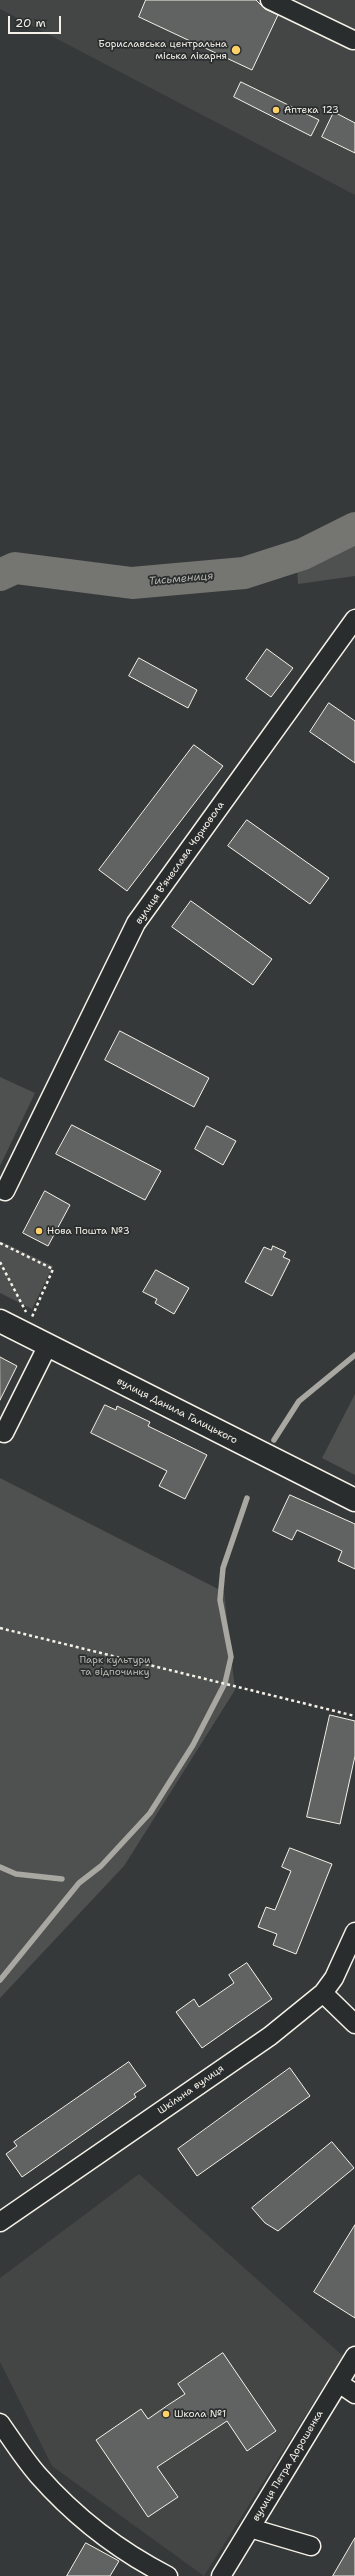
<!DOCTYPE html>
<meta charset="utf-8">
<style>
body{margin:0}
#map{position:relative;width:355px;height:2576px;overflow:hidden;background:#363939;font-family:"Shantell Sans",sans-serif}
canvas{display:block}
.scale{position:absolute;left:8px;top:16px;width:53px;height:18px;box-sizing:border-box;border:2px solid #f4f1e8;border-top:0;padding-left:5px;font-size:12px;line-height:14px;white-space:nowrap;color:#f4f1e8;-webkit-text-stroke:3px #2a2d2e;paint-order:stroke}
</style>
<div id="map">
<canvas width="355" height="2576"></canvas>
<div class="scale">20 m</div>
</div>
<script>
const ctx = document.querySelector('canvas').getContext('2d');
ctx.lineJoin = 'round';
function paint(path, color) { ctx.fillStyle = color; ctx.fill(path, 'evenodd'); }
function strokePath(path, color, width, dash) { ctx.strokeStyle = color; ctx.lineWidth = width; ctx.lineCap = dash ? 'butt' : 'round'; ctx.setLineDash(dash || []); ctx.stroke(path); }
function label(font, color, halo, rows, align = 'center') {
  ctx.font = font + ' "Shantell Sans",sans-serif'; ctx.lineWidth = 3.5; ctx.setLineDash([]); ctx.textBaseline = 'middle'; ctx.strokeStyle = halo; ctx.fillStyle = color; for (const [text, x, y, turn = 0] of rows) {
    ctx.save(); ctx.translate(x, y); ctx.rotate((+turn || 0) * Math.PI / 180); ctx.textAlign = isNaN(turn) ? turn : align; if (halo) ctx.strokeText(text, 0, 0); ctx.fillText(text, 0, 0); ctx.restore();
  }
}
const built = new Path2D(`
 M0,0H355V195L0,9Z
 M139,2174L343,2356L204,2576L52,2466L0,2362V2278Z`);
const green = new Path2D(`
 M355,544V576L298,584L297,567Z
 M0,1077L35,1093L0,1166Z
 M0,1241L53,1266L32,1309L0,1293Z
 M355,1394V1475L322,1458Z
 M0,1478L224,1592L235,1690L124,1866L0,1998Z`);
const stream = new Path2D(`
 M274,1440L299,1401L355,1355
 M0,1867L16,1874L62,1879
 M0,1980L79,1883L101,1866L150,1813L193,1745L225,1683L231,1657L220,1600L223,1568L247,1498`);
const river = new Path2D(`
 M0,575L15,568L132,583L244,573L303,554L355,528`);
const building = new Path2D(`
 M146,0H256L265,9L278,15L252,70L139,17Z
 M241,82L319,120L311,136L234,97Z
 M334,112L355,123V153L322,137Z
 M267,649L293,668L271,697L246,679Z
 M139,658L197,690L188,708L129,676Z
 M329,703L355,721V763L310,732Z
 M194,745L223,766L127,891L99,870Z
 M247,820L329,878L310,904L228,846Z
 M191,901L272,959L253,985L172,927Z
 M120,1031L209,1078L194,1107L105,1060Z
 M72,1125L161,1171L145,1200L56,1154Z
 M207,1126L236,1141L223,1165L195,1149Z
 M45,1191L70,1205L48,1246L23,1233Z
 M273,1246L286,1252L283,1257L290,1260L272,1296L245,1282L264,1247L271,1250Z
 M156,1270L189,1288L174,1314L155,1303L157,1299L143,1292Z
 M0,1357L17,1366L0,1400Z
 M105,1405L116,1410L117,1406L150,1422L148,1426L207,1455L185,1499L159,1486L167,1471L91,1433Z
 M290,1495L355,1524V1569L338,1561L342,1551L297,1530L292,1540L273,1531Z
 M330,1715L355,1721V1756L340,1824L307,1817Z
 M290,1848L332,1864L296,1954L273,1945L277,1934L258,1927L266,1907L275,1910L291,1871L282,1867Z
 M247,1963L272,1999L202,2048L176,2012L194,1999L199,2007L234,1983L229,1975Z
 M129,2062L146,2086L134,2094L136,2097L22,2177L6,2154L17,2146L14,2142Z
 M290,2068L310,2096L197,2176L178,2149Z
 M332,2142L354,2168L278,2231L265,2223L252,2208Z
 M355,2225V2318L314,2292Z
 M223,2353L276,2431L247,2451L227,2421L157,2467L178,2497L148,2517L96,2440L141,2409L148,2419L168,2405L185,2394L178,2384Z
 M355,2538V2576H333Z
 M86,2543L119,2561L110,2576H67Z`);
const path = new Path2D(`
 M0,1243L53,1269L32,1317
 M0,1262L26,1312
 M0,1628L355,1716`);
const minor = new Path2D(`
 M270,0L353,40
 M5,1191L136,923L355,619
 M4,1433L48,1345
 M323,1993L355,2024
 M0,2222L270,2036L323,1993L334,1978L355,1932
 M339,2383L355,2394
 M0,2423C12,2440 24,2459 38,2475C75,2517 119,2551 168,2576
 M250,2528L311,2546
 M221,2576L355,2356`);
const major = new Path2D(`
 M0,1321L355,1500`);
const markers = [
 [236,50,5,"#ffd166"],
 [276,110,4,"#ffd166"],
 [39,1231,4,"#ffd166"],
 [166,2414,4,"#ffd166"]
];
const poiNames = [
 ["Бориславська центральна",227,44,"right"],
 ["міська лікарня",227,56,"right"],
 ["Аптека 123",284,110],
 ["Нова Пошта №3",47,1231],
 ["Школа №1",174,2414]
];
const streetNames = [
 ["вулиця Вʼячеслава Чорновола",180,863,-55],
 ["вулиця Данила Галицького",177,1411,27],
 ["Шкільна вулиця",191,2090,-35],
 ["вулиця Петра Дорошенка",288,2466,-59]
];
const parkNames = [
 ["Парк культури",115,1660],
 ["та відпочинку",115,1672]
];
const waterNames = [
 ["Тисьмениця",181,579,-5]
];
paint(built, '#434645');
paint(green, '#4e514f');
strokePath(stream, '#a8a7a1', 5.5);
strokePath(river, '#757572', 32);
paint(building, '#616362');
strokePath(building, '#f4f1e8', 1);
strokePath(minor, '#f4f1e8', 21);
strokePath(major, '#f4f1e8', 25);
strokePath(path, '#f4f1e8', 2.5, [3, 3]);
strokePath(minor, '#2a2d2e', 18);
strokePath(major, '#2a2d2e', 22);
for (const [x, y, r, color] of markers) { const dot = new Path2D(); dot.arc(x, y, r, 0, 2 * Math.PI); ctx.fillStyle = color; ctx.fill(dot); strokePath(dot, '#2a2d2e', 1.5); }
label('10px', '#f4f1e8', '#2a2d2e', poiNames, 'left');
label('10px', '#f4f1e8', '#2a2d2e', streetNames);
label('10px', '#bab9b2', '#2a2d2e', parkNames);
label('italic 11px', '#b4b3ad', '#2a2d2e', waterNames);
</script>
